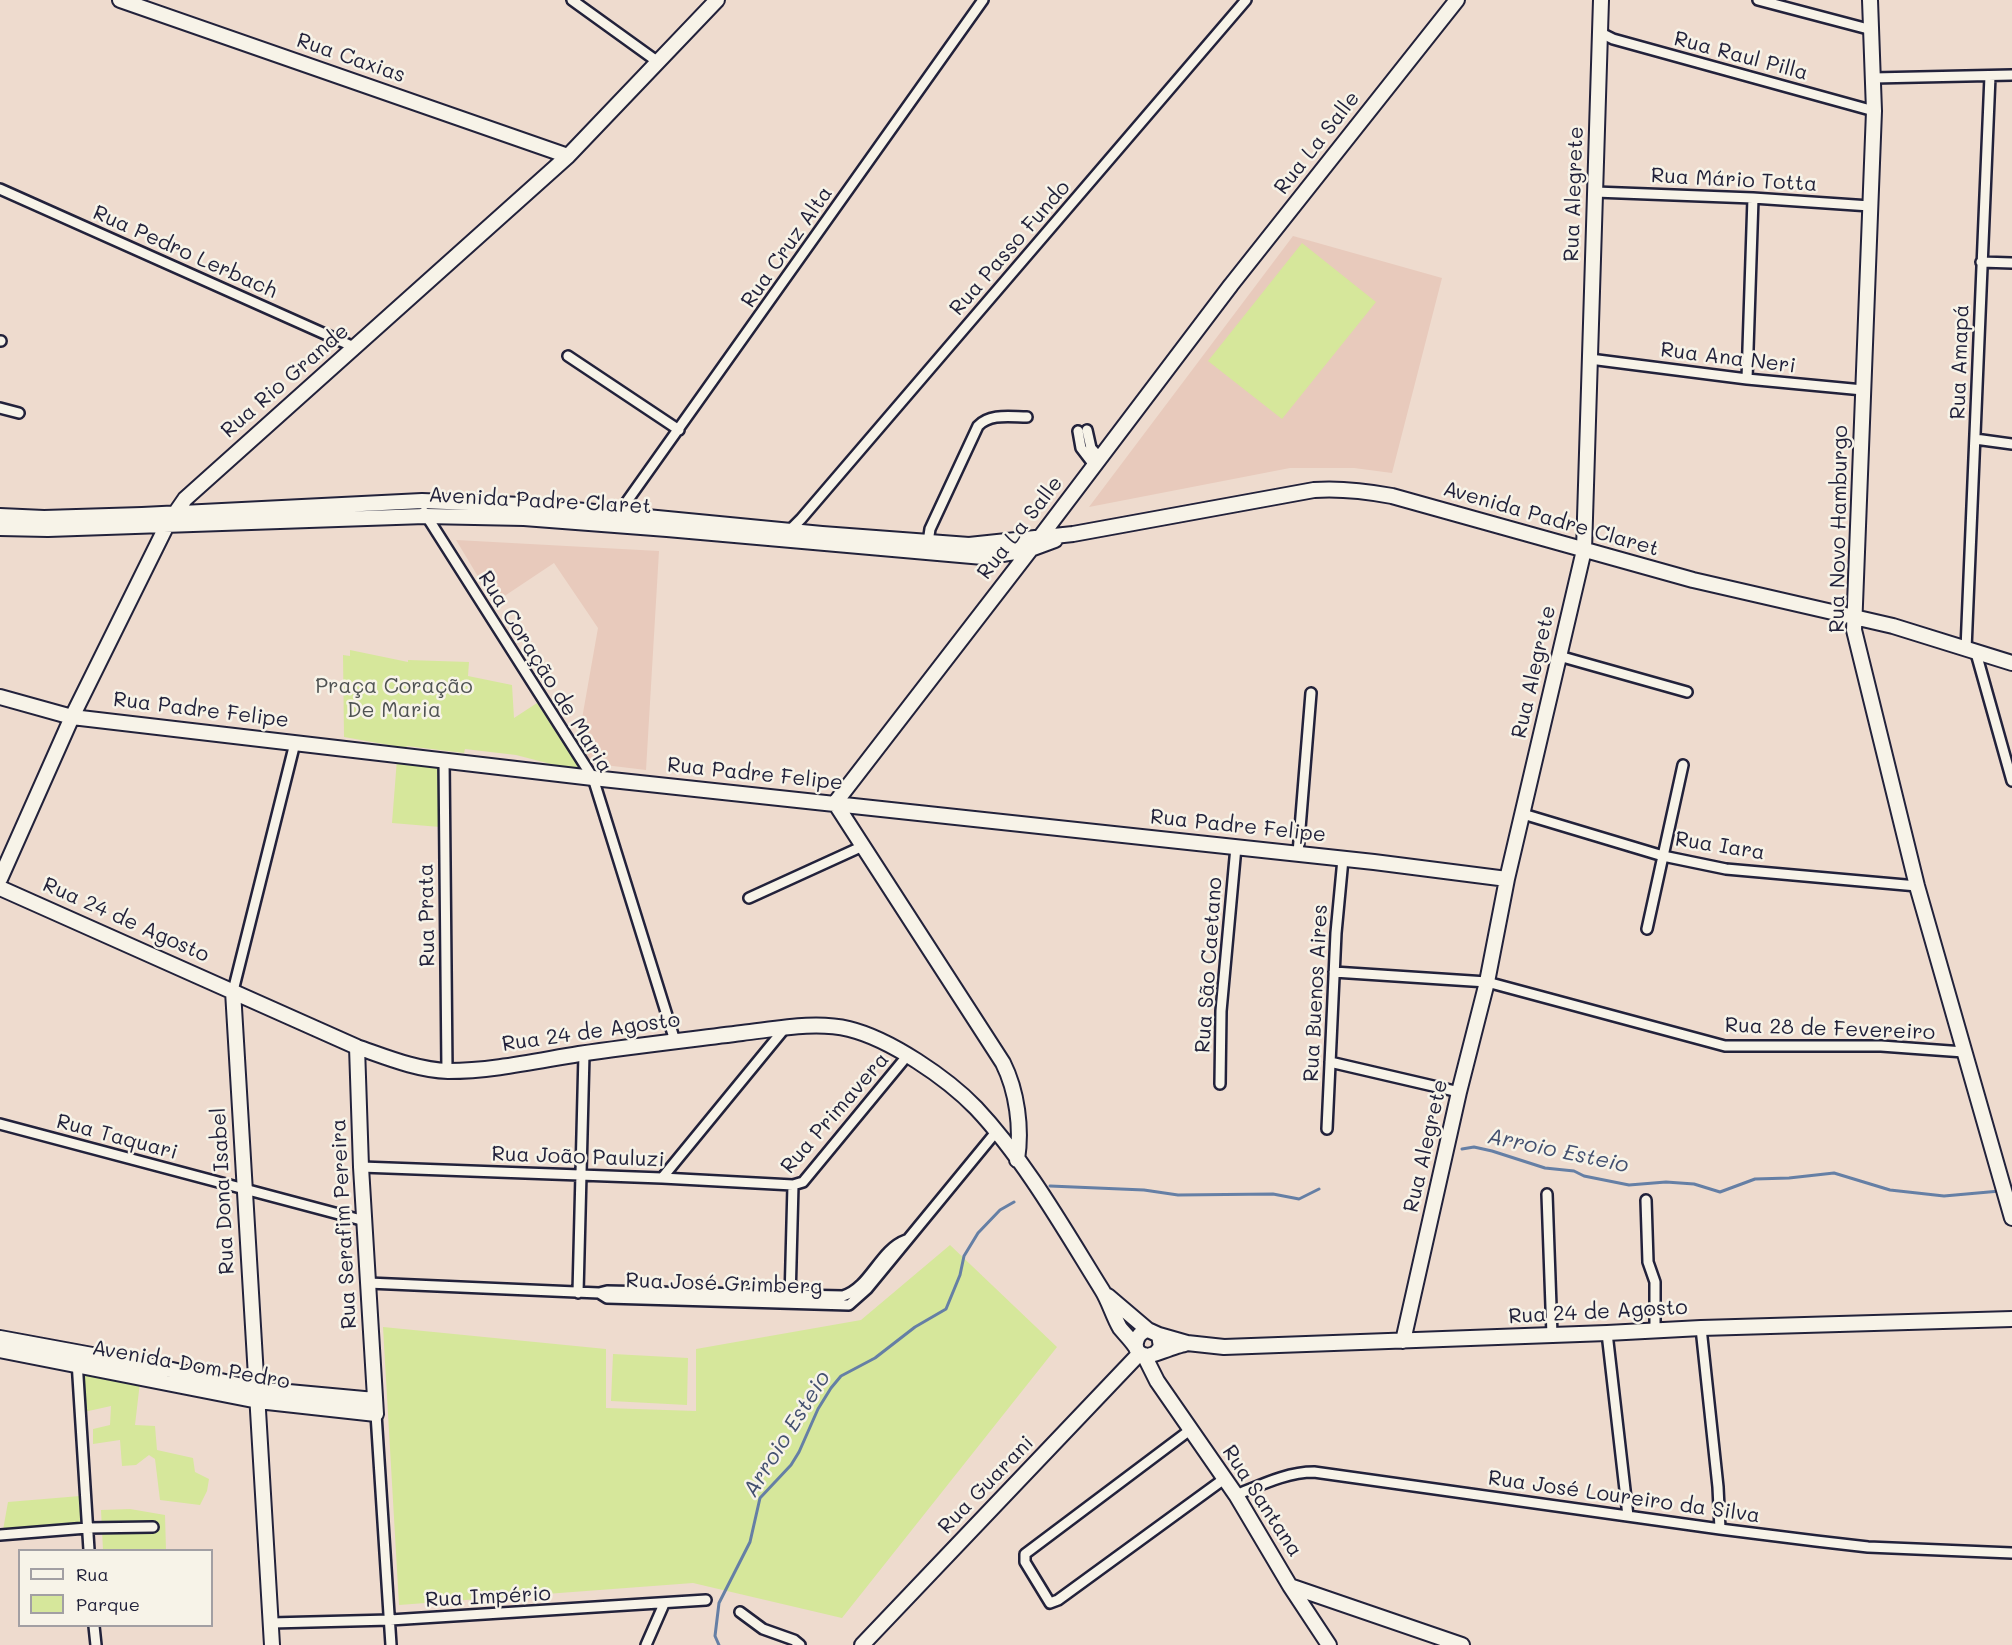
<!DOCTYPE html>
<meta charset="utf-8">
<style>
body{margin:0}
#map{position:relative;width:2012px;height:1645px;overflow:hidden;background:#eedbce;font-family:Mali,sans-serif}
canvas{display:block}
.legend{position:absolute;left:18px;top:1549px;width:195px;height:78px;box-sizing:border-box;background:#f7f3e8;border:2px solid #a29fa3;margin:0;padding:8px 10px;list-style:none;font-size:18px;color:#22223b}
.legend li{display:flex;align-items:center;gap:12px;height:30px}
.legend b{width:30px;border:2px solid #a29fa3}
</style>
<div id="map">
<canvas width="2012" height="1645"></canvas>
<ul class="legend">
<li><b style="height:8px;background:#f7f3e8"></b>Rua</li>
<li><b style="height:16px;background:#d6e79b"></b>Parque</li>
</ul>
</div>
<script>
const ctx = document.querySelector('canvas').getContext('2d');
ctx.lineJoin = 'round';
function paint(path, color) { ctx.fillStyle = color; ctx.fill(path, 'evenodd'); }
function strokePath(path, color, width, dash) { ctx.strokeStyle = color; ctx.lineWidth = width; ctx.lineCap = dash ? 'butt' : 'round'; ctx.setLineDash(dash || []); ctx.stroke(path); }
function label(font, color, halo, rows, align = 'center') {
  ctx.font = font + ' Mali,sans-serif'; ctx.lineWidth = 5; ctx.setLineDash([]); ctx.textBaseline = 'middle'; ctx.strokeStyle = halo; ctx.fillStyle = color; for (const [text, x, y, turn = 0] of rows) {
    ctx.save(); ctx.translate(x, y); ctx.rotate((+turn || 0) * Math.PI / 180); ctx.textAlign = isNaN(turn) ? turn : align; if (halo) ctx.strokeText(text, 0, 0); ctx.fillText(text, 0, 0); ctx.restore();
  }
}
const built = new Path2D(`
 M1293,236L1442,278L1392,473L1354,468H1290L1089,507Z
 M456,540L659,551L646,770L588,763L577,747L598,628L554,563L494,603Z`);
const green = new Path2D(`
 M1302,243L1376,302L1282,419L1208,361Z
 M350,650L408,662V660L469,662L468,676L512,685L514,718L537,703L582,772L516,755L465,749L464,753L407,746L406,748L344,737L343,655L350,656Z
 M397,759L441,762L440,827L392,823Z
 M950,1245L1057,1347L842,1618L693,1583L399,1605L383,1327L606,1349V1408L696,1411V1349L861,1320Z
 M613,1354L688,1358L687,1405L611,1401Z
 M81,1366L140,1382L135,1425L155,1426L157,1450L193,1458L195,1472L209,1479L207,1491L200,1505L160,1500L155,1459L149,1455L136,1465L122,1466L120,1440L93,1444V1429L110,1425L111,1406L84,1412Z
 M80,1496L81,1524L3,1530L8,1502Z
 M130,1509L165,1515L166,1550H103L101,1510Z`);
const stream = new Path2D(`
 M1462,1149L1474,1147L1492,1151L1545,1168L1574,1171L1584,1176L1629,1185L1666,1182L1694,1184L1720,1192L1755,1179L1789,1178L1834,1173L1890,1190L1944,1196L2000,1191
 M1050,1186L1144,1190L1178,1195L1273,1194L1299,1199L1319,1189
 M719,1645L715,1636L719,1603L750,1542L760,1498L791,1465L799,1452L818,1409L831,1388L841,1376L875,1358L915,1327L946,1309L960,1275L964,1256L978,1233L1000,1210L1014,1202`);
const street = new Path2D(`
 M572,0L658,62
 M1758,0L1872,30
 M1601,33L1613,39L1874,111
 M1873,78L2012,75
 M0,189L354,347
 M1595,192L1753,198L1870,206
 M1981,262L2012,263
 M0,341H1
 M568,356L679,430
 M1590,359L1747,379L1863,390
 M1747,379L1753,198
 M0,408L19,413
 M1087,430L1091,448L1100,458
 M1078,431L1081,448L1094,465
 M1975,439L2012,444
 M424,512L593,778L675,1041
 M618,514L983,0
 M787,533L801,519L1246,0
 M928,542L930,529L978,426C990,413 1011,417 1027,417
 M1966,649L1990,76
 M1976,653L2012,781
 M1559,656L1687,692
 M444,759L447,1071
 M1523,814L1663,856L1726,869L1917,886
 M1298,853L1311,693
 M749,898L863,846
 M1647,929L1683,765
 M1334,972L1487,982L1725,1046H1881L1964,1052
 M233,991L295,743
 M1330,1062L1459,1092
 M1220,1084L1221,1011L1236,847
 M0,1124L365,1221
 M1327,1129L1336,933L1343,859
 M361,1167L662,1178L793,1185
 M662,1178L785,1028
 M1547,1194L1552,1335
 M1646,1200L1648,1262L1655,1282V1331
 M368,1283L599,1293L607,1291L843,1296C871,1287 879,1250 906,1240
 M578,1293L584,1054
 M599,1293L607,1298L849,1305L867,1289L996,1132
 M790,1300L793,1185L803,1182L907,1056
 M1701,1328L1718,1487L1720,1529
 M1607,1333L1628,1516
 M77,1361L89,1550
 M376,1414L391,1645
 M1190,1430L1025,1554V1562L1050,1603L1058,1600L1224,1479
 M1236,1495C1261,1485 1287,1472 1314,1472L1720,1529L1816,1541L1868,1547L2012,1553
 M0,1535L87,1528L153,1527
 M740,1612L763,1629L794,1640L800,1645
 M271,1623L390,1620L706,1600
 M94,1626L96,1645
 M646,1645L664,1604`);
const secondary = new Path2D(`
 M120,0L568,156
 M1870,0L1874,111L1854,630L1917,886L2012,1218
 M0,516L44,518L142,515L422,501L523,505L822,534L969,545L1073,534L1314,490C1341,488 1365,491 1392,496L1693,580L1893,626L2012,663
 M0,528L48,529L425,516L524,518L667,529L983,557L1028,550L1055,540
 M0,697L72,717L593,778L1374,862L1507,879
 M835,803L1041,536L1231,285L1457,0
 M835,803L1003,1063C1017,1091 1022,1128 1017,1160
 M0,879L72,717L167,525L185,499L568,156L717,0
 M0,888L357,1047C386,1057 417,1070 448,1071C492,1071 536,1061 579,1054C633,1046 687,1040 742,1033C777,1029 815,1021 849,1029C890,1039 947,1078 976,1108C1025,1160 1064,1229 1102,1290C1109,1301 1113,1316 1120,1328C1125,1334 1131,1340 1135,1346
 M233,991L272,1645
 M1108,1296L1148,1330
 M1159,1335L1187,1343L1224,1347L1607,1333L1701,1328L2012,1319
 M0,1338L168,1369L256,1389L375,1400
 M1403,1341L1459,1092L1487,982L1507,879L1584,550L1601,0
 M0,1350L258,1401L376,1414L361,1167L357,1047
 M1156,1353L1161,1347L1159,1335L1148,1330C1134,1333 1130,1354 1147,1356C1151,1356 1177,1345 1185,1344
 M1144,1355L1157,1381L1236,1495L1290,1586L1329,1645
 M1290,1586L1462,1645
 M862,1645L1140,1353`);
const streetNames = [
 ["Rua Raul Pilla",1741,56,15],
 ["Rua Caxias",351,58,19],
 ["Rua La Salle",1317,143,-52],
 ["Rua Mário Totta",1734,180,3],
 ["Rua Alegrete",1574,194,-88],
 ["Rua Cruz Alta",787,247,-55],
 ["Rua Passo Fundo",1010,248,-49],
 ["Rua Pedro Lerbach",185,252,24],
 ["Rua Ana Neri",1728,358,7],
 ["Rua Amapá",1960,362,-88],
 ["Rua Rio Grande",285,381,-41],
 ["Avenida Padre Claret",540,501,3],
 ["Avenida Padre Claret",1551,519,16],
 ["Rua La Salle",1020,528,-52],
 ["Rua Novo Hamburgo",1839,529,-89],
 ["Rua Coração de Maria",545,672,58],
 ["Rua Alegrete",1534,672,-77],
 ["Rua Padre Felipe",201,710,7],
 ["Rua Padre Felipe",755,774,6],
 ["Rua Padre Felipe",1238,826,6],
 ["Rua Iara",1720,846,9],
 ["Rua Prata",427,915,-91],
 ["Rua 24 de Agosto",126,920,24],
 ["Rua São Caetano",1209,965,-86],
 ["Rua Buenos Aires",1316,993,-87],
 ["Rua 28 de Fevereiro",1830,1029,2],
 ["Rua 24 de Agosto",591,1032,-8],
 ["Rua Primavera",835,1113,-49],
 ["Rua Taquari",117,1137,15],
 ["Rua Alegrete",1426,1146,-77],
 ["Rua João Pauluzi",578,1157,2],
 ["Rua Dona Isabel",223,1191,-93],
 ["Rua Serafim Pereira",344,1224,-93],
 ["Rua José Grimberg",724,1284,2],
 ["Rua 24 de Agosto",1598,1312,-3],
 ["Avenida Dom Pedro",191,1365,10],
 ["Rua Guarani",986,1485,-46],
 ["Rua José Loureiro da Silva",1624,1497,8],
 ["Rua Santana",1262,1501,57],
 ["Rua Império",488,1597,-3]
];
const parkNames = [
 ["Praça Coração",394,687],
 ["De Maria",394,711]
];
const waterNames = [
 ["Arroio Esteio",1558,1151,12],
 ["Arroio Esteio",787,1434,-58]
];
paint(built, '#e8cabc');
paint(green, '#d6e79b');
strokePath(stream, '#657fa5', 3);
strokePath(street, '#22223b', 14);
strokePath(secondary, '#22223b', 18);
strokePath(street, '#f7f3e8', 9);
strokePath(secondary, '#f7f3e8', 14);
label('21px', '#22223b', '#f7f3e8', streetNames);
label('21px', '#4f5353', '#f7f3e8', parkNames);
label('italic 22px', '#435070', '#f7f3e8', waterNames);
</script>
